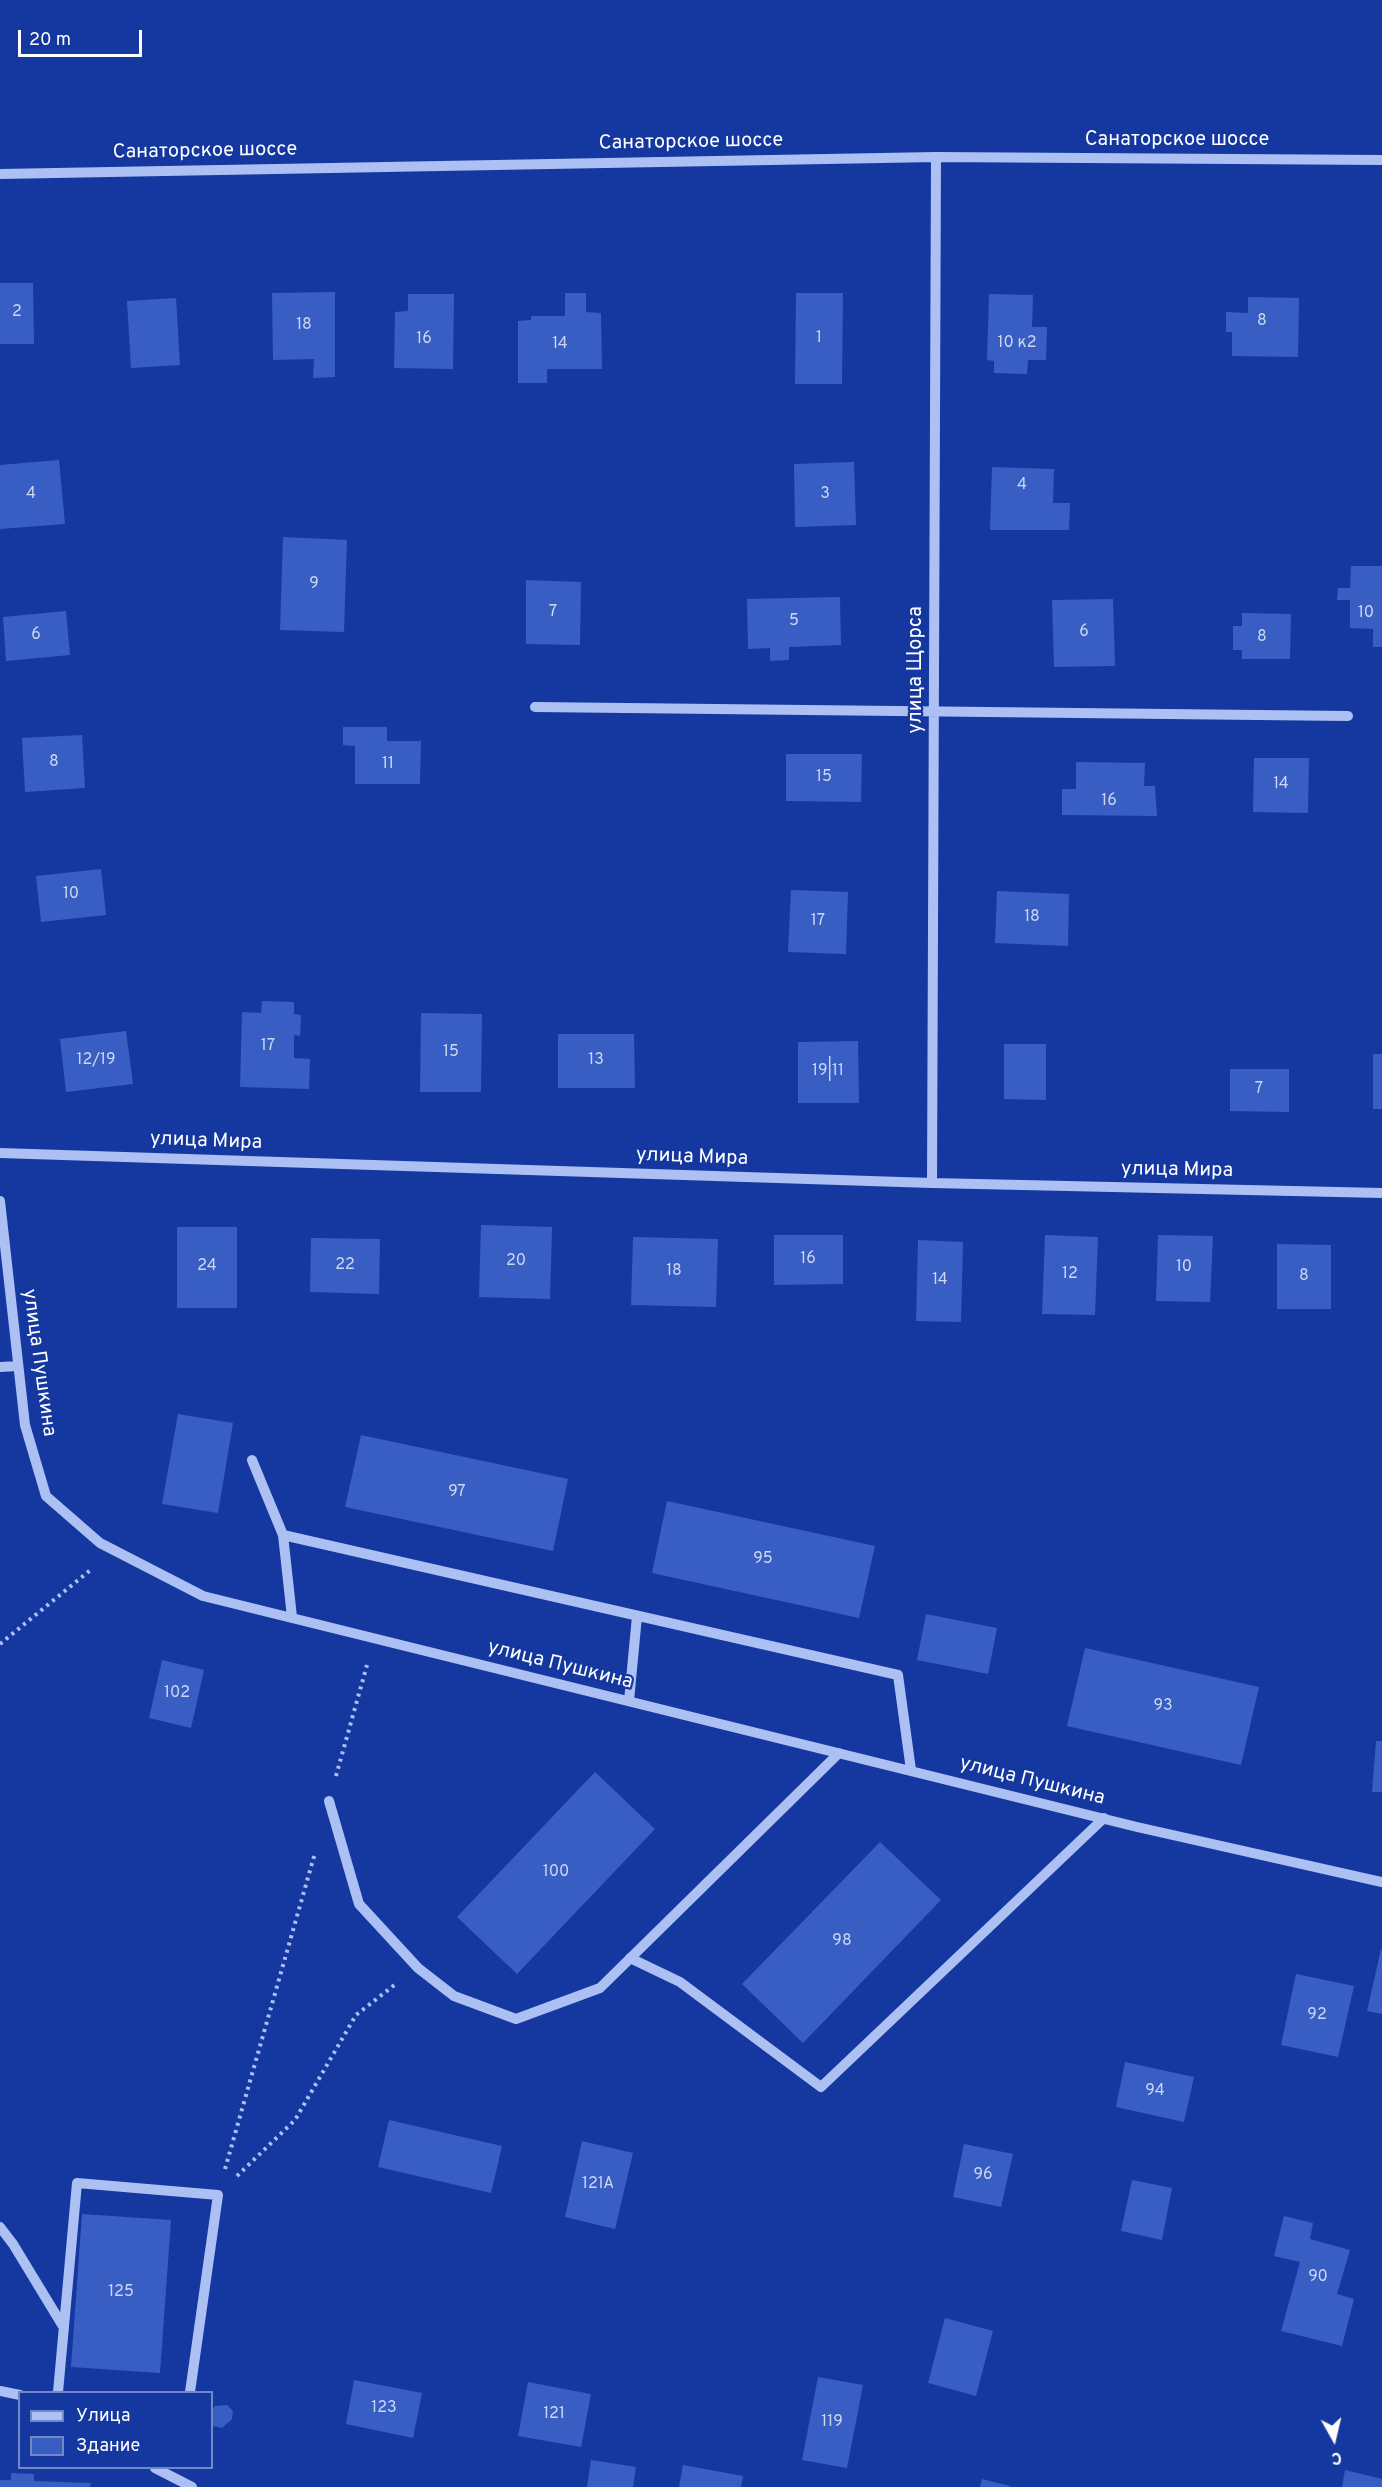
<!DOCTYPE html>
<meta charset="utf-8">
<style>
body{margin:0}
#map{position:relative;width:1382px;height:2487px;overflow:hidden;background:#14389f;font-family:Overpass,sans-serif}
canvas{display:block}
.legend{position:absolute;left:18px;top:2391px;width:195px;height:78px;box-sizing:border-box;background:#14389f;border:2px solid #7288c5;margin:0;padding:8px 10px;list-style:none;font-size:18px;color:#fff}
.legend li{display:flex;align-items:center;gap:12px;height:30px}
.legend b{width:30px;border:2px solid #7288c5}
.north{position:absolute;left:1304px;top:2409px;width:60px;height:60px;-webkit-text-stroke:4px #14389f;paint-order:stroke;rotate:172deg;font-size:16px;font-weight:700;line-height:24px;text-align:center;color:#fff}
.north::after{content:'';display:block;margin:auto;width:21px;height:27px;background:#fff;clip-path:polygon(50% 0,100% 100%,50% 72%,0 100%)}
.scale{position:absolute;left:18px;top:30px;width:124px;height:27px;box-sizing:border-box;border:3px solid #fff;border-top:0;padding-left:8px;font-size:18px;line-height:21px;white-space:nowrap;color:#fff;-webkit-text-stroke:4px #14389f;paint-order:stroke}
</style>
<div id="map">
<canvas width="1382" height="2487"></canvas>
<ul class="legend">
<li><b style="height:8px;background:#acc0f4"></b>Улица</li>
<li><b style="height:16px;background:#385ec4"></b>Здание</li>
</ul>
<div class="north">С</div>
<div class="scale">20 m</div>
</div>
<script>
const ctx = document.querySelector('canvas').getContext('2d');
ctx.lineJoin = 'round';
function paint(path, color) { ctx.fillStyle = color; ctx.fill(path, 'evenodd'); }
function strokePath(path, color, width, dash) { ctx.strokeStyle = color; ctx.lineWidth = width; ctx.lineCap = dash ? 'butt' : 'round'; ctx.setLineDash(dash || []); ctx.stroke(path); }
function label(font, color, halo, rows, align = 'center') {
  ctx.font = font + ' Overpass,sans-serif'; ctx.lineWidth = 4.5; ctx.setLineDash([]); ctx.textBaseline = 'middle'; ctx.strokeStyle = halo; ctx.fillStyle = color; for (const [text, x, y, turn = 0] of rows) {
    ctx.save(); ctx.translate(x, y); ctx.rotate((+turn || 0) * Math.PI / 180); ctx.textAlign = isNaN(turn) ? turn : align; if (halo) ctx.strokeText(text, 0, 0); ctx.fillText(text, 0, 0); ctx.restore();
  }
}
const building = new Path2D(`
 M0,283H33L34,344H0Z
 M335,292V377L313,378L314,359L273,360L272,293Z
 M565,293H586V312L601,313L602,369H547V383H518V321L531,320V316H565Z
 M796,293H843L842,384H795Z
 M408,294H454L453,369L394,368L395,312L408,311Z
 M989,294L1033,295L1032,327H1047L1046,360H1028L1027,374L994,373V361L987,360Z
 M1248,297L1299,298L1298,357L1232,356V332H1226V312L1248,313Z
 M176,298L180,365L131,368L127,301Z
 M59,460L65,524L0,529V465Z
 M854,462L856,525L795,527L794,464Z
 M992,467L1054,469L1053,503H1070L1069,530H990Z
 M283,537L347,540L344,632L280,630Z
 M1351,566H1382V647H1373V629L1350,628V600H1337L1338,588H1350Z
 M526,580L581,582L580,645L526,644Z
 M840,597L841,645L789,647V660L770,661V648L748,649L747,599Z
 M1113,599L1115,666L1054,667L1052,600Z
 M66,611L70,655L6,661L3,617Z
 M1242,613L1291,614L1290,659H1242V650H1233V626H1242Z
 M343,727H387V741H421L420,784H355V746L343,745Z
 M82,735L85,788L25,792L22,738Z
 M786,754H862L861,802L786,801Z
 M1254,758H1309L1308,813L1253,812Z
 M1076,762L1145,763L1144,786H1155L1157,816L1062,815V789H1076Z
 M101,869L106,915L41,922L36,876Z
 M791,890L848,892L846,954L788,952Z
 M997,891L1069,894L1068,946L995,943Z
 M262,1001L294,1002V1014L301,1015L300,1036L294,1035V1058L310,1059L309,1089L240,1087L242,1012L261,1013Z
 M421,1013L482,1014L481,1092H420Z
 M126,1031L133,1084L66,1092L60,1039Z
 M558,1034H634L635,1088H558Z
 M858,1041L859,1103H798V1042Z
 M1004,1044H1046V1100L1004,1099Z
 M1373,1054H1382V1109H1373Z
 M1230,1069H1289V1112L1230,1111Z
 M481,1225L552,1227L550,1299L479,1297Z
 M177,1227H237V1308H177Z
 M774,1235H843V1284L774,1285Z
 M1045,1235L1098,1237L1095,1315L1042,1314Z
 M1158,1235L1213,1236L1210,1302L1156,1301Z
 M633,1237L718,1239L716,1307L631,1305Z
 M311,1238L380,1239L379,1294L310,1292Z
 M918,1240L963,1242L961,1322L916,1321Z
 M1277,1244L1331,1245V1309H1277Z
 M178,1414L233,1423L218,1513L162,1504Z
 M361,1435L568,1479L553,1551L345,1507Z
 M667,1501L875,1546L859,1618L652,1573Z
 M926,1614L997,1628L988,1674L917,1660Z
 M1085,1648L1259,1687L1241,1765L1067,1726Z
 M162,1660L204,1670L191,1728L149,1718Z
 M1376,1741H1382V1792H1372Z
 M595,1772L655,1829L517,1974L457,1917Z
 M880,1842L941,1900L803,2043L742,1984Z
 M1381,1949H1382V2014L1367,2011Z
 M1296,1974L1354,1986L1338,2057L1281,2045Z
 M1125,2062L1194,2077L1184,2122L1116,2107Z
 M389,2120L502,2146L491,2193L378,2167Z
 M582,2141L633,2153L615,2229L565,2217Z
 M964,2144L1013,2154L1001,2207L953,2197Z
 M1132,2180L1172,2188L1162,2240L1121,2231Z
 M82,2214L171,2220L160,2373L71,2367Z
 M1284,2216L1313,2223L1310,2239L1350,2250L1337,2294L1354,2299L1342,2346L1281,2331L1300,2262L1274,2256Z
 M945,2318L993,2331L976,2396L928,2383Z
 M818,2377L863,2385L847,2468L802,2460Z
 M354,2380L422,2393L413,2438L346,2424Z
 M528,2382L591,2394L581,2447L518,2436Z
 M227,2405L233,2411L232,2419L222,2428L213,2426L212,2410L215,2406Z
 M591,2460L636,2467L633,2487H587Z
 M683,2465L743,2476L741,2487H679Z
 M1345,2470L1382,2479V2487H1342Z
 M11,2473L34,2474V2481L91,2483L90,2487H0V2480H11Z
 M982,2479L1010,2486V2487H980Z`);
const path = new Path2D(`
 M0,1644L93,1568
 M336,1776L367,1665
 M225,2169L315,1853
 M237,2176L295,2120L356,2015L397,1983`);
const minor = new Path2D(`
 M0,174L936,157L1382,160
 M535,707L1348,716
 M0,1153L932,1183L1382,1193
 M932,1183L936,157
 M0,1201L25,1425L46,1496L100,1543L203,1596L1137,1827L1382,1882
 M0,1367L18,1366
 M252,1460L283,1535L292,1617
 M283,1535L898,1675L911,1770
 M629,1701L637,1616
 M329,1801L359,1904L418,1968L454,1996L516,2019L600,1988L839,1753
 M630,1958L680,1982L821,2087L1104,1818
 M0,2227L13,2244L64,2328
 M0,2391L20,2395
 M58,2392L77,2183L218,2195L190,2392
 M155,2468L192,2487`);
const numberNames = [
 ["2",17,313],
 ["8",1262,322],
 ["18",304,326],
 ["1",819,339],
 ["16",424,340],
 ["10 к2",1017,344],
 ["14",560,345],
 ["4",1022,486],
 ["4",31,495],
 ["3",825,495],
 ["9",314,585],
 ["7",553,613],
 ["10",1366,614],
 ["5",794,622],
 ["6",1084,633],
 ["6",36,636],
 ["8",1262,638],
 ["8",54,763],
 ["11",388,765],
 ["15",824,778],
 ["14",1281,785],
 ["16",1109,802],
 ["10",71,895],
 ["18",1032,918],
 ["17",818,922],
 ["17",268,1047],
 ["15",451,1053],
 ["12/19",96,1061],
 ["13",596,1061],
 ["19|11",828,1072],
 ["7",1259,1090],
 ["16",808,1260],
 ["20",516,1262],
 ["22",345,1266],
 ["24",207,1267],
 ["10",1184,1268],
 ["18",674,1272],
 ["12",1070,1275],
 ["8",1304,1277],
 ["14",940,1281],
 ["97",457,1493],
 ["95",763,1560],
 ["102",177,1694],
 ["93",1163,1707],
 ["100",556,1873],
 ["98",842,1942],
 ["92",1317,2016],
 ["94",1155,2092],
 ["96",983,2176],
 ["121А",598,2185],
 ["90",1318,2278],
 ["125",121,2293],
 ["123",384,2409],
 ["121",554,2415],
 ["119",832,2423]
];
const streetNames = [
 ["Санаторское шоссе",1177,141],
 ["Санаторское шоссе",691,143,-1],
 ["Санаторское шоссе",205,152,-1],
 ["улица Щорса",917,670,-90],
 ["улица Мира",206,1142,2],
 ["улица Мира",692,1158,2],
 ["улица Мира",1177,1171,1],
 ["улица Пушкина",38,1363,82],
 ["улица Пушкина",560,1666,14],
 ["улица Пушкина",1032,1782,14]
];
paint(building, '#385ec4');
strokePath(path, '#acc0f4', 4, [3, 4.5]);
strokePath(minor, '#acc0f4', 10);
label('16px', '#cdd7f0', null, numberNames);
label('20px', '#fff', '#14389f', streetNames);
</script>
